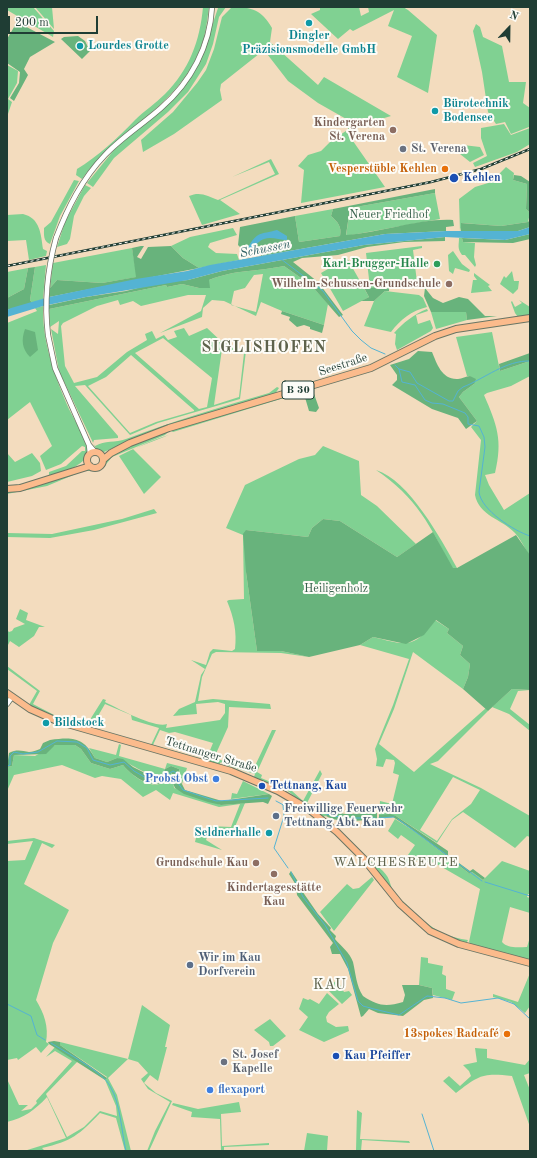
<!DOCTYPE html>
<meta charset="utf-8">
<style>
body{margin:0}
#map{position:relative;width:537px;height:1158px;overflow:hidden;background:#f3dcbe;font-family:"Old Standard TT",serif}
canvas{display:block}
.frame{position:absolute;inset:0;border:8px solid #1f3d34;pointer-events:none}
.north{position:absolute;left:489px;top:8px;width:40px;height:40px;-webkit-text-stroke:3px #fdfcf7;paint-order:stroke;rotate:22deg;font-size:11px;font-weight:700;line-height:16px;text-align:center;color:#1f3d34}
.north::after{content:'';display:block;margin:auto;width:14px;height:18px;background:#1f3d34;clip-path:polygon(50% 0,100% 100%,50% 72%,0 100%)}
.scale{position:absolute;left:8px;top:16px;width:90px;height:18px;box-sizing:border-box;border:2px solid #1f3d34;border-top:0;padding-left:5px;font-size:12px;line-height:14px;white-space:nowrap;color:#1f3d34;-webkit-text-stroke:3px #fdfcf7;paint-order:stroke}
</style>
<div id="map">
<canvas width="537" height="1158"></canvas>
<div class="frame"></div>
<div class="north">N</div>
<div class="scale">200 m</div>
</div>
<script>
const ctx = document.querySelector('canvas').getContext('2d');
ctx.lineJoin = 'round';
function paint(path, color) { ctx.fillStyle = color; ctx.fill(path, 'evenodd'); }
function strokePath(path, color, width, dash) { ctx.strokeStyle = color; ctx.lineWidth = width; ctx.lineCap = dash ? 'butt' : 'round'; ctx.setLineDash(dash || []); ctx.stroke(path); }
function label(font, color, halo, rows, align = 'center') {
  ctx.font = font + ' "Old Standard TT",serif'; ctx.lineWidth = 4; ctx.setLineDash([]); ctx.textBaseline = 'middle'; ctx.strokeStyle = halo; ctx.fillStyle = color; for (const [text, x, y, turn = 0] of rows) {
    ctx.save(); ctx.translate(x, y); ctx.rotate((+turn || 0) * Math.PI / 180); ctx.textAlign = isNaN(turn) ? turn : align; if (halo) ctx.strokeText(text, 0, 0); ctx.fillText(text, 0, 0); ctx.restore();
  }
}
const green = new Path2D(`
 M7,7H33L54,31L53,37L7,10Z
 M35,7H52L54,29Z
 M203,7H209C207,21 206,35 200,49C178,107 117,130 82,179L76,175L77,169C97,157 118,138 135,120C144,111 155,104 165,94C189,70 200,41 203,7Z
 M226,7L219,17L213,44L206,64L188,92L168,112L114,158L93,187L87,183L114,150L189,80L204,50L218,8Z
 M232,7C252,7 262,10 272,28L270,42L318,85L324,77L391,116L348,129V120L318,103L288,81L264,50L221,84L220,90L222,100L174,134L143,152L141,140L173,112L197,83L206,70L214,49L222,17Z
 M320,7H359L361,16L369,12L368,7H403L408,10L437,35L428,93L397,77L412,36L388,26L394,10L353,31L350,29L338,39L311,14L320,10Z
 M476,24L480,27L483,37L502,46L509,82H526L523,103L530,108L529,127L511,134L505,122L496,124L488,112L482,72L473,31Z
 M7,65L18,71L17,83L8,99L12,102L7,117Z
 M504,124L511,135L530,128V144L517,152L475,167L473,163L487,156L481,138V128Z
 M346,131L385,187L301,203L304,170L298,166L308,155L321,151L332,140Z
 M463,145L480,147L484,155L470,162L460,154Z
 M271,159L279,174L220,200L240,214L202,225L189,196C200,191 208,196 218,200L275,174L269,162L232,177Z
 M506,167L514,173L513,180L527,184L526,209L530,213L528,222L501,226L462,223L460,232L459,199L475,187L498,180L494,179Z
 M74,180L79,181L60,216L50,244C43,241 44,235 44,228L51,222Z
 M85,185L91,188L84,196L74,216L70,239L67,244L57,247L65,222Z
 M435,193L440,219L346,236L350,208Z
 M333,209L331,216C338,222 342,227 340,236L299,242L295,216Z
 M23,214C40,218 41,234 43,249L47,251L46,256L29,260L26,240L7,241V215Z
 M233,228L237,235L210,243L208,247L216,253L237,254L239,260L199,268L183,258L171,246L190,237Z
 M459,238H462L463,242L475,243L474,257L476,265L475,267L465,255H462C457,248 459,245 459,238Z
 M422,246V248L413,250L417,282L370,288L366,253Z
 M132,248L137,277L102,283L57,280L50,288L53,263Z
 M453,251L462,264L470,270L469,272L455,268L453,274L449,271L448,255Z
 M347,258L369,297L343,311L321,273Z
 M46,265L43,299L32,303L30,300L35,267Z
 M284,266L311,285L328,304L324,325L282,311L261,302L256,316L224,301L212,300L203,308L202,317L160,333L201,311L206,295H188L141,306L133,301L120,305L118,300L97,306L63,323L61,326L65,366L74,383L97,377L127,352L147,340L145,334L152,331L156,339L164,335L168,340L177,337L174,331L184,328L189,336L207,328L222,342L246,351L240,399L158,423L130,435L85,385L75,386L118,436V438L94,440L93,443L95,446C105,440 115,443 126,439C173,421 221,407 269,393L277,387L279,388L275,394L146,433L104,452L96,449L59,371L51,329L58,334L59,321L50,327L49,309L166,285L167,287L182,284L199,288H209V280C237,269 256,272 284,266ZM263,274L256,312L231,305L234,291L245,288L254,275ZM163,338L212,378L207,407L199,409L135,353ZM222,349L244,353L239,397L214,405ZM131,355L194,410V411L156,422L130,433L88,386L106,377Z
 M28,268L24,289L7,298V272Z
 M512,271L514,281H519L518,289L513,294L500,284L504,276L506,278Z
 M474,273L490,285L488,286L492,291L471,293L473,280H477L474,276Z
 M385,291L419,295L423,298L427,307C411,311 401,319 391,332L364,326L374,301Z
 M519,300L530,307V315L518,317L515,313L511,302L512,301L515,307L522,303Z
 M43,306C42,342 55,377 69,409C76,423 85,437 88,452C84,467 64,471 51,476L49,475V472L66,466L82,451H85V447L82,446L61,464L46,470L40,456L52,446L30,402L7,420V323L37,311L35,308Z
 M427,309L428,311L416,315L418,324L430,320L433,328L431,331L397,350L395,344L396,334L394,333C403,323 414,314 427,309Z
 M435,311L466,312L467,320L436,329L431,312Z
 M492,332L500,371L530,361V376L511,386L487,393L484,395C497,425 503,440 495,473L485,475L489,485L504,510L530,493V556C525,549 520,538 515,533C502,519 479,516 475,495L481,440L471,427L477,421L459,397L463,392L474,384L470,376H467L456,337Z
 M310,390L173,432L171,431V429Z
 M169,431L165,435L112,457L103,468L98,471H83L47,486L7,494V491L38,486L88,467L99,468L105,460L121,449Z
 M169,435L133,449L161,477L144,494L119,456C135,448 152,440 169,435Z
 M323,446L359,461L361,495L377,506L416,544L397,557L340,521L323,519L312,528L308,537L246,530V572L257,651H281L309,657L281,653L216,652L212,654L202,677L198,701L213,699L270,704L271,709L229,707L228,727L214,758L253,770L272,730H276L257,772L262,775L261,778L291,790L303,801L320,770L322,774L307,803L329,811L326,816L322,817L306,805V803H303L284,788L272,785L254,777L255,774L223,764L221,762L219,765L71,724L29,705L37,691L7,669V666L40,691L33,704L58,717L86,726L103,699L106,700L105,702C117,708 156,729 167,724L166,728L220,720L225,713V704L218,702L196,704L197,714L173,716L179,709L195,702L201,675L205,669L191,660L206,665L210,652L213,649L232,651L235,649C237,632 234,618 227,601L229,600L244,599L243,535L226,528L245,485L299,459L315,455ZM105,704L131,715L132,720L159,728L151,745L91,728ZM160,730L169,733L175,732L213,743L206,760L153,745Z
 M7,453L15,462L32,453L40,463L41,471L32,476L7,482Z
 M376,470C409,480 441,539 457,568L452,569C431,526 416,497 376,470Z
 M154,509L157,513L94,530L50,538L7,537V533L52,534L122,519Z
 M20,609L28,613L26,620L45,627H39L34,636L19,647L10,641L7,647V630L9,632L12,631L14,628L25,624L16,619Z
 M435,620L449,629L447,633L463,646L460,655L470,664L468,677L463,689L413,652L394,709L379,744L414,772L486,708L488,711L438,761L430,764L481,788L530,816V837L527,836L515,848L463,812L452,820L437,843L396,816L379,815L380,801L392,804L399,775L393,773L395,763L394,760L386,759L383,767L376,766L377,759L375,749L393,705L409,659L360,645L373,637C406,645 413,650 435,620ZM453,777L480,790L471,804L452,819L437,841L420,830Z
 M512,689L530,690L518,691L510,709L530,725V731L509,714L492,707Z
 M119,744L121,745L119,756L165,769L167,763L187,768L182,784L179,769L171,766L165,769L162,775C144,776 133,764 117,758L107,762L95,758L89,748L116,755Z
 M55,745H75L81,749L91,763L110,769L123,765C130,774 151,791 163,782C166,779 168,775 172,773L174,788L221,805L245,803L234,829L209,830V826L231,827L240,804L219,807L173,793L170,800L156,790L143,797L121,779L102,776L95,778L62,765L14,775L7,791V767L12,766L14,755L35,756Z
 M243,781L269,794L231,799L232,793L237,794Z
 M395,819L414,831L470,874L472,872L483,880L502,861L530,871V894H528L527,897L530,898V913L510,907L502,942C508,949 519,947 527,947L530,937V961L471,945L469,942L480,889L433,862L431,864L420,858L410,865L403,862L415,845L401,835L398,839L388,831Z
 M209,832L206,840L222,850L195,842L197,833Z
 M34,838L55,845L52,848L42,843L24,884L69,910L53,943L36,1000C44,1013 49,1027 46,1042L49,1044L41,1053L36,1047L18,1060L17,1058L7,1060V861L25,860L33,841L7,844V841Z
 M364,857L367,858C373,863 387,872 389,880C391,885 392,891 397,896C421,917 432,935 468,940L467,942C462,943 457,941 452,939C412,926 390,887 364,857Z
 M372,877L374,880L334,931L320,912L347,884L353,889L359,888Z
 M421,957L428,958V963L443,966L442,974L446,976V989L455,992L452,1000L433,995L432,988L419,985Z
 M530,973V1006L525,1013L511,1002L493,997V994L518,1002Z
 M337,979L344,992L349,991L352,995L342,1004L328,990Z
 M327,993L339,1004L329,1012L326,1017L327,1022L336,1027L348,1026L349,1031L324,1042L299,1030L308,1017L299,1009L303,998L308,1000L310,999L319,1004Z
 M142,1005L170,1025L165,1047H167L158,1081L150,1075L144,1083L156,1093L172,1101L149,1151H147L155,1131L170,1102L148,1089L141,1079L148,1073L138,1062L128,1059L108,1078L117,1095L131,1151H125L116,1118L100,1113C79,1135 72,1141 42,1148L45,1151H24L66,1138L47,1097C35,1110 24,1118 7,1122V1079L19,1105H28L21,1111L31,1109L37,1103L36,1101L72,1061L55,1051L46,1057L55,1047L78,1061L46,1094L67,1137L84,1127L100,1111L117,1116L116,1106L105,1080L107,1077L60,1045V1042L128,1059Z
 M270,1019L286,1036L273,1046H270L269,1042L254,1030Z
 M475,1048L487,1049V1058L525,1065L530,1059V1073L524,1075L530,1090V1127L512,1076C482,1073 480,1075 456,1093L443,1081L449,1076L460,1086L471,1076L469,1071L463,1065L477,1062Z
 M239,1102L241,1112L221,1114L222,1146L269,1143V1145L224,1147V1151H221L220,1119L191,1117L192,1112L172,1105L173,1103L198,1109Z
 M357,1110L362,1113L360,1139L409,1141L410,1143L362,1140L361,1151H356Z
 M307,1133L328,1136L327,1151H304Z`);
const forest = new Path2D(`
 M17,22L55,42L30,57L24,69L28,75L14,101L10,98L19,83L20,72L7,63V39Z
 M78,36L85,41L90,51L82,59L61,39L64,37Z
 M514,175L521,176L530,182V213L526,209L527,184L513,180Z
 M435,189V193L350,208L346,235C380,233 420,218 453,220L454,226L446,227V231L385,234L261,256L262,249L248,250V254L242,255V249L238,245L240,227L295,216L299,242L340,236C342,227 338,222 331,216L333,209Z
 M530,220V227L518,231L461,232V223L501,226L528,222Z
 M530,234V239L513,243L463,242L462,238L505,240Z
 M445,237V241L404,242L367,247L338,255L302,258L293,262L318,282L343,315L339,317L311,285L284,266C256,272 237,269 209,280L210,288H199L182,284L167,287L166,285L49,309V305L86,297L126,291L157,283L188,280L222,271L364,245Z
 M141,246H144L137,257L141,259L148,247L171,246L183,258L199,268L49,297L50,288L57,280L102,283L136,277L132,248Z
 M35,267L30,300L32,303L7,310V298L24,289L28,268Z
 M367,284H369L370,288L381,286L382,289L389,288V291H385L374,301H361L369,297L363,286Z
 M425,288L433,298L443,303L459,297L468,299L485,316H497L467,320L466,312H431L424,296Z
 M282,311L324,325L322,333L310,329V327L304,325L297,327L289,320L290,317L281,314Z
 M25,329L35,332L38,350L30,357C22,349 21,340 25,329Z
 M418,351L432,352C437,364 442,380 458,379C462,379 466,376 470,376L476,379L474,384L463,392L459,397L477,421L466,429L458,418L432,409L392,385L397,380V375L390,365L409,359Z
 M530,353V361L500,371L499,364Z
 M313,391L319,408L316,412L309,411L304,394Z
 M323,519L340,521L397,557L433,532L453,568H457L516,535L530,555V690L512,689L488,711L463,689L468,677L470,664L460,655L463,646L447,633L449,629L436,620L424,635L406,644L373,637L360,645L309,657L281,651H257L246,572L243,534L246,530L308,537L312,528Z
 M50,740C73,737 83,737 95,758L107,762L117,758L123,759L133,767L151,776L162,775L165,769L171,766L179,769L180,780L185,790L222,801L269,794L272,796L268,804L263,802L221,805L208,802L184,794L175,788L172,781V773C168,775 166,780 163,782C150,790 130,774 123,765L110,769L91,763L81,749L75,745H55L46,754L14,755L12,766L7,767L9,753C17,749 22,751 29,752C32,752 37,750 40,749L43,743Z
 M329,811L345,814L377,813V819C362,820 339,824 326,816Z
 M390,814L396,816L448,851V855L470,871L473,869L485,878L483,880L472,872L470,874L414,831L393,817L379,819V815Z
 M291,871L299,883L298,885L318,914L331,928L330,930L336,936L335,939C341,946 350,953 353,962C356,975 356,985 363,996C378,1006 386,1007 403,1002L405,995L402,985H419L432,988L433,998L424,1000L403,1016L378,1013L369,1009L363,1016L361,1017L348,969L340,954H332L330,947L333,943L297,895L296,885L289,874Z
 M54,1041L60,1042V1045L107,1078L105,1080L49,1044L48,1042Z`);
const water = new Path2D(`
 M530,227V234L505,240L445,237L364,245L222,271L188,280L86,297L43,306L7,317V310L11,308L49,297L136,279L187,271L210,265L385,234L446,231H518Z
 M277,230L287,236V240C279,240 271,236 264,239C257,241 255,249 247,249C258,230 260,235 277,230Z`);
const stream = new Path2D(`
 M281,259L323,291L352,331L361,340L371,348L385,354
 M395,365L399,369L402,382L415,385L425,400L432,403L443,404L465,413L468,417V424L479,426L484,437L485,447L479,492C481,510 514,531 530,536
 M399,369L410,372L417,383L449,401H453L458,391L463,387C484,379 506,360 530,361
 M7,766L10,765V756L14,752L23,754L38,752L57,741L77,742L87,748L93,760L110,765L124,762L134,771L155,783L173,771L178,774V783L183,790L216,801L268,798
 M276,801L291,809
 M283,805L284,816L274,848L288,868
 M318,812L344,818H375
 M379,818L394,817
 M398,819L482,881
 M291,872L303,897L325,925L347,963L358,1001L363,1006L374,1009L399,1015L427,996L445,998L461,1003L498,998L514,1004L530,1019
 M485,882L530,896
 M7,1004L31,1016L37,1035L45,1040
 M51,1043C65,1052 103,1072 110,1086C121,1105 121,1130 126,1151
 M422,1114L434,1151`);
const minor = new Path2D(`
 M56,238C68,207 82,179 105,155C122,137 143,124 161,108C191,82 210,46 212,7
 M48,335L55,368L89,445L90,454
 M89,445L95,452
 M7,704L12,697`);
const major = new Path2D(`
 M87 460a8 8 0 1 1 16 0a8 8 0 1 1-16 0Z
 M104,459L111,453L130,443L169,428L371,368L435,336L456,329L530,318
 M7,489L20,488L90,466
 M7,693L30,709L57,721L231,771L278,791L307,808L337,832L363,858L400,904L430,931L459,944L530,963`);
const rail = new Path2D(`
 M7,266L431,182L481,169L530,149`);
const minorBridge = new Path2D(`
 M48,335C44,302 47,271 56,238`);
const markers = [
 [309,23,4,"#0f9aa8"],
 [80,46,4,"#0f9aa8"],
 [435,111,4,"#0f9aa8"],
 [393,130,4,"#8d6e63"],
 [403,149,4,"#6b7280"],
 [445,169,4,"#e8710a"],
 [454,178,5,"#1a4fb4"],
 [437,264,4,"#2e9e5b"],
 [449,284,4,"#8d6e63"],
 [46,723,4,"#0f9aa8"],
 [216,779,4,"#3f7fe0"],
 [262,786,4,"#1a4fb4"],
 [276,816,4,"#5c6f8a"],
 [269,833,4,"#0f9aa8"],
 [256,863,4,"#8d6e63"],
 [274,874,4,"#8d6e63"],
 [190,965,4,"#5c6f8a"],
 [507,1034,4,"#e8710a"],
 [336,1056,4,"#1a4fb4"],
 [224,1062,4,"#6b7280"],
 [210,1090,4,"#3f7fe0"]
];
const shields = [
 [298,390,32]
];
const shieldNames = [
 ["B 30",298,390]
];
const cultureNames = [
 ["Dingler",309,36,"center"],
 ["Präzisionsmodelle GmbH",309,50,"center"],
 ["Lourdes Grotte",88,46],
 ["Bürotechnik",443,104],
 ["Bodensee",443,118],
 ["Bildstock",54,723],
 ["Seldnerhalle",261,833,"right"]
];
const educationNames = [
 ["Kindergarten",385,123],
 ["St. Verena",385,137],
 ["Wilhelm-Schussen-Grundschule",441,284],
 ["Grundschule Kau",248,863],
 ["Kindertagesstätte",274,888,"center"],
 ["Kau",274,902,"center"]
];
const worshipNames = [
 ["St. Verena",411,149],
 ["St. Josef",232,1055],
 ["Kapelle",232,1069]
];
const foodNames = [
 ["Vesperstüble Kehlen",437,169],
 ["13spokes Radcafé",499,1034]
];
const transitNames = [
 ["Kehlen",463,178],
 ["Tettnang, Kau",270,786],
 ["Kau Pfeiffer",344,1056]
];
const parkNames = [
 ["Neuer Friedhof",389,215],
 ["Heiligenholz",336,589]
];
const leisureNames = [
 ["Karl-Brugger-Halle",429,264]
];
const streetNames = [
 ["Seestraße",343,365,-18],
 ["Tettnanger Straße",211,755,17]
];
const shopNames = [
 ["Probst Obst",208,779],
 ["flexaport",218,1090,"left"]
];
const serviceNames = [
 ["Freiwillige Feuerwehr",284,809],
 ["Tettnang Abt. Kau",284,823],
 ["Wir im Kau",198,958],
 ["Dorfverein",198,972]
];
const waterNames = [
 ["Schussen",265,249,-11]
];
const neighbourhoodNames = [
 ["WALCHESREUTE",396,863]
];
const quarterNames = [
 ["KAU",330,985]
];
const districtNames = [
 ["SIGLISHOFEN",264,348]
];
paint(green, '#80d192');
paint(forest, '#68b37c');
paint(water, '#54b3d3');
strokePath(stream, '#54b3d3', 1);
strokePath(minor, '#697564', 6);
strokePath(major, '#697564', 8);
strokePath(minor, '#fff', 4.5);
strokePath(major, '#fbbb8c', 6);
strokePath(rail, '#1f3d34', 2.5);
strokePath(rail, '#fdfcf7', 1, [3]);
strokePath(minorBridge, '#697564', 6, []);
strokePath(minorBridge, '#fff', 4.5);
for (const [x, y, r, color] of markers) { const dot = new Path2D(); dot.arc(x, y, r, 0, 2 * Math.PI); ctx.fillStyle = color; ctx.fill(dot); strokePath(dot, '#fdfcf7', 1.5); }
for (const [x, y, w] of shields) { const box = new Path2D(); box.roundRect(x - w / 2, y - 9, w, 18, 3); ctx.fillStyle = '#fdfcf7'; ctx.fill(box); strokePath(box, '#1f3d34', 1); }
label('bold 11px', '#1f3d34', null, shieldNames);
label('bold 12px', '#0d838f', '#fdfcf7', cultureNames, 'left');
label('bold 12px', '#785e54', '#fdfcf7', educationNames, 'right');
label('bold 12px', '#5b616d', '#fdfcf7', worshipNames, 'left');
label('bold 12px', '#c56008', '#fdfcf7', foodNames, 'right');
label('bold 12px', '#164399', '#fdfcf7', transitNames, 'left');
label('12px', '#37624c', '#fdfcf7', parkNames);
label('bold 12px', '#27864d', '#fdfcf7', leisureNames, 'right');
label('12px', '#1f3d34', '#fdfcf7', streetNames);
label('bold 12px', '#366cbe', '#fdfcf7', shopNames, 'right');
label('bold 12px', '#4e5e75', '#fdfcf7', serviceNames, 'left');
label('italic 13px', '#2f6064', '#fdfcf7', waterNames);
ctx.letterSpacing = '1px';
label('13px', '#5e624b', '#fdfcf7', neighbourhoodNames);
ctx.letterSpacing = '0px';
ctx.letterSpacing = '1px';
label('14px', '#5e624b', '#fdfcf7', quarterNames);
ctx.letterSpacing = '0px';
ctx.letterSpacing = '1px';
label('bold 16px', '#5e624b', '#fdfcf7', districtNames);
ctx.letterSpacing = '0px';
</script>
